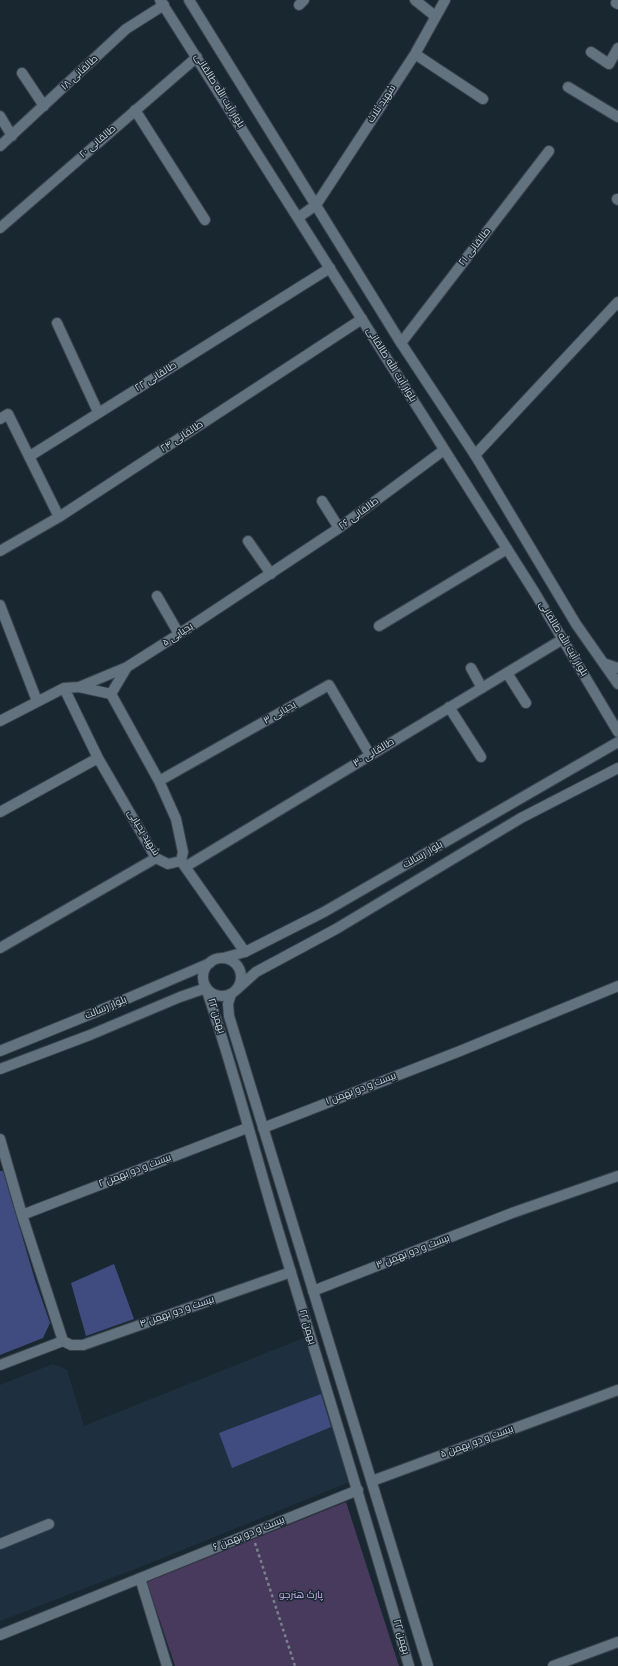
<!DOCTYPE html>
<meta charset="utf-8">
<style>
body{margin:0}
canvas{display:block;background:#192731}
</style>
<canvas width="618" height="1666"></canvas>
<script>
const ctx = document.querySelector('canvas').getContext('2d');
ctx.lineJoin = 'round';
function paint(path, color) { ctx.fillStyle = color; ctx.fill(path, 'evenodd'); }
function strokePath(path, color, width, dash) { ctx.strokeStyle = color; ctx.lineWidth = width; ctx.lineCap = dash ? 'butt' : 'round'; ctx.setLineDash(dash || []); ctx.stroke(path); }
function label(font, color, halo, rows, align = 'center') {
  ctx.font = font + ' "Nunito Sans",Cairo,sans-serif'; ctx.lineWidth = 3; ctx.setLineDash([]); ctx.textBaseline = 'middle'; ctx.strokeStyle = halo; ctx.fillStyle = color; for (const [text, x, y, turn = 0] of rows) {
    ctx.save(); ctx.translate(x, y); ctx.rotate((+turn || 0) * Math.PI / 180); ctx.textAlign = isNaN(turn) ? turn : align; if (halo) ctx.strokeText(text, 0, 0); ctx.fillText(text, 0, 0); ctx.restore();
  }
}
const built = new Path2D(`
 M306,1337L349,1482L163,1558L0,1621V1385L53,1364L67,1370L84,1426Z`);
const green = new Path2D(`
 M346,1502L399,1666H175L147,1582Z`);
const building = new Path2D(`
 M0,1171H3L35,1280L50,1323L43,1338L0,1355Z
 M114,1264L134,1319L86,1336L71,1283Z
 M321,1394L331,1427L232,1468L219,1433Z`);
const path = new Path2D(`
 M255,1543L295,1666`);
const minor = new Path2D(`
 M415,0L435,16
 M616,3L618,4
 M299,5L304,0
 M591,52L609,64L618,48
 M415,54L483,99
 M22,73L44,106
 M568,87L618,117
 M135,110L205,220
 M0,116L12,136
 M0,146L126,29L164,5
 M617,199L618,200
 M316,205L415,54L445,0
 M0,228L197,57
 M57,323L98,412
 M401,343L549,151
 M0,419L8,414L59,517
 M475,455L618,302
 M30,456L330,268
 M322,501L339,528
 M248,541L271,574
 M0,551L59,517L362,319
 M157,596L179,634
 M0,605L37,701
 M379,626L507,549
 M606,664L618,668
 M471,668L482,688
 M507,673L526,703
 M79,687L127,667L179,634L339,528L444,450
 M64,688L98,758L156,858L168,864L181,861L245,952
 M111,694L127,667
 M449,707L481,757
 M0,721L64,688L79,687L111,694L159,781L176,819L183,852L181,861
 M159,781L329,685L370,755
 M0,812L98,758
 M185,867L563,639
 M0,948L156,858
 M263,1128L460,1051L618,986
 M0,1139L22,1215L63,1341
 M22,1215L247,1128
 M313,1291L512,1213L618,1176
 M63,1341L71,1345H83L291,1272
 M0,1365L63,1341
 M372,1481L618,1390
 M0,1544L49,1524
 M140,1578L167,1666
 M0,1635L358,1490
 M553,1666L618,1642`);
const tertiary = new Path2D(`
 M206,988C233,1068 254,1149 278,1230C322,1375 367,1520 409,1666
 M231,994L228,1004L229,1016L428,1666`);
const secondary = new Path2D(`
 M160,0L535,593L618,732
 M189,0L401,343L475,455L576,624L618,684
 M299,217L316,205
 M223,958L245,952L324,912L618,742
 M203 977a19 19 0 1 1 38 0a19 19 0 1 1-38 0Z
 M236,990L256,972L336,929L521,818L618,768
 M0,1051L96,1012L210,963
 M0,1069L90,1035L180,997L206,988`);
const streetNames = [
 ["طالقانی ۱۸",80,73,-43],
 ["بلوار آیت الله طالقانی",219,91,58],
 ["شهید ثلاث",382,104,-57],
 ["طالقانی ۲۰",98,142,-41],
 ["طالقانی ۲۱",475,247,-52],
 ["بلوار آیت الله طالقانی",391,365,58],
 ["طالقانی ۲۲",156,377,-32],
 ["طالقانی ۲۴",182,437,-33],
 ["طالقانی ۲۶",359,514,-36],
 ["یحیایی ۵",178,635,-33],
 ["بلوار آیت الله طالقانی",563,639,59],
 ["یحیایی ۳",280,713,-30],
 ["طالقانی ۳۰",374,753,-31],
 ["شهید یحیایی",143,833,58],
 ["بلوار رسالت",423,855,-30],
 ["بلوار رسالت",106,1008,-23],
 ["۲۲ بهمن",216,1016,72],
 ["بیست و دو بهمن ۱",361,1089,-21],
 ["بیست و دو بهمن ۲",135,1171,-21],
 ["بیست و دو بهمن ۳",413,1252,-21],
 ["بیست و دو بهمن ۴",177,1312,-19],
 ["۲۲ بهمن",307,1327,73],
 ["بیست و دو بهمن ۵",477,1442,-20],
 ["بیست و دو بهمن ۶",249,1534,-22],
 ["۲۲ بهمن",401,1637,74]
];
const parkNames = [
 ["پارک هنرجو",301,1596]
];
paint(built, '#1e303f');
paint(green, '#483a5d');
paint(building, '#404c7f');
strokePath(minor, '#39434c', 12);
strokePath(tertiary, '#39434c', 12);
strokePath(secondary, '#39434c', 12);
strokePath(path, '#78838c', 2.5, [3, 3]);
strokePath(minor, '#62727e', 10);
strokePath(tertiary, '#62727e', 10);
strokePath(secondary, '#62727e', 10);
label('10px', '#ced6de', '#192731', streetNames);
label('10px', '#cbb3f3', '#192731', parkNames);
</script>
